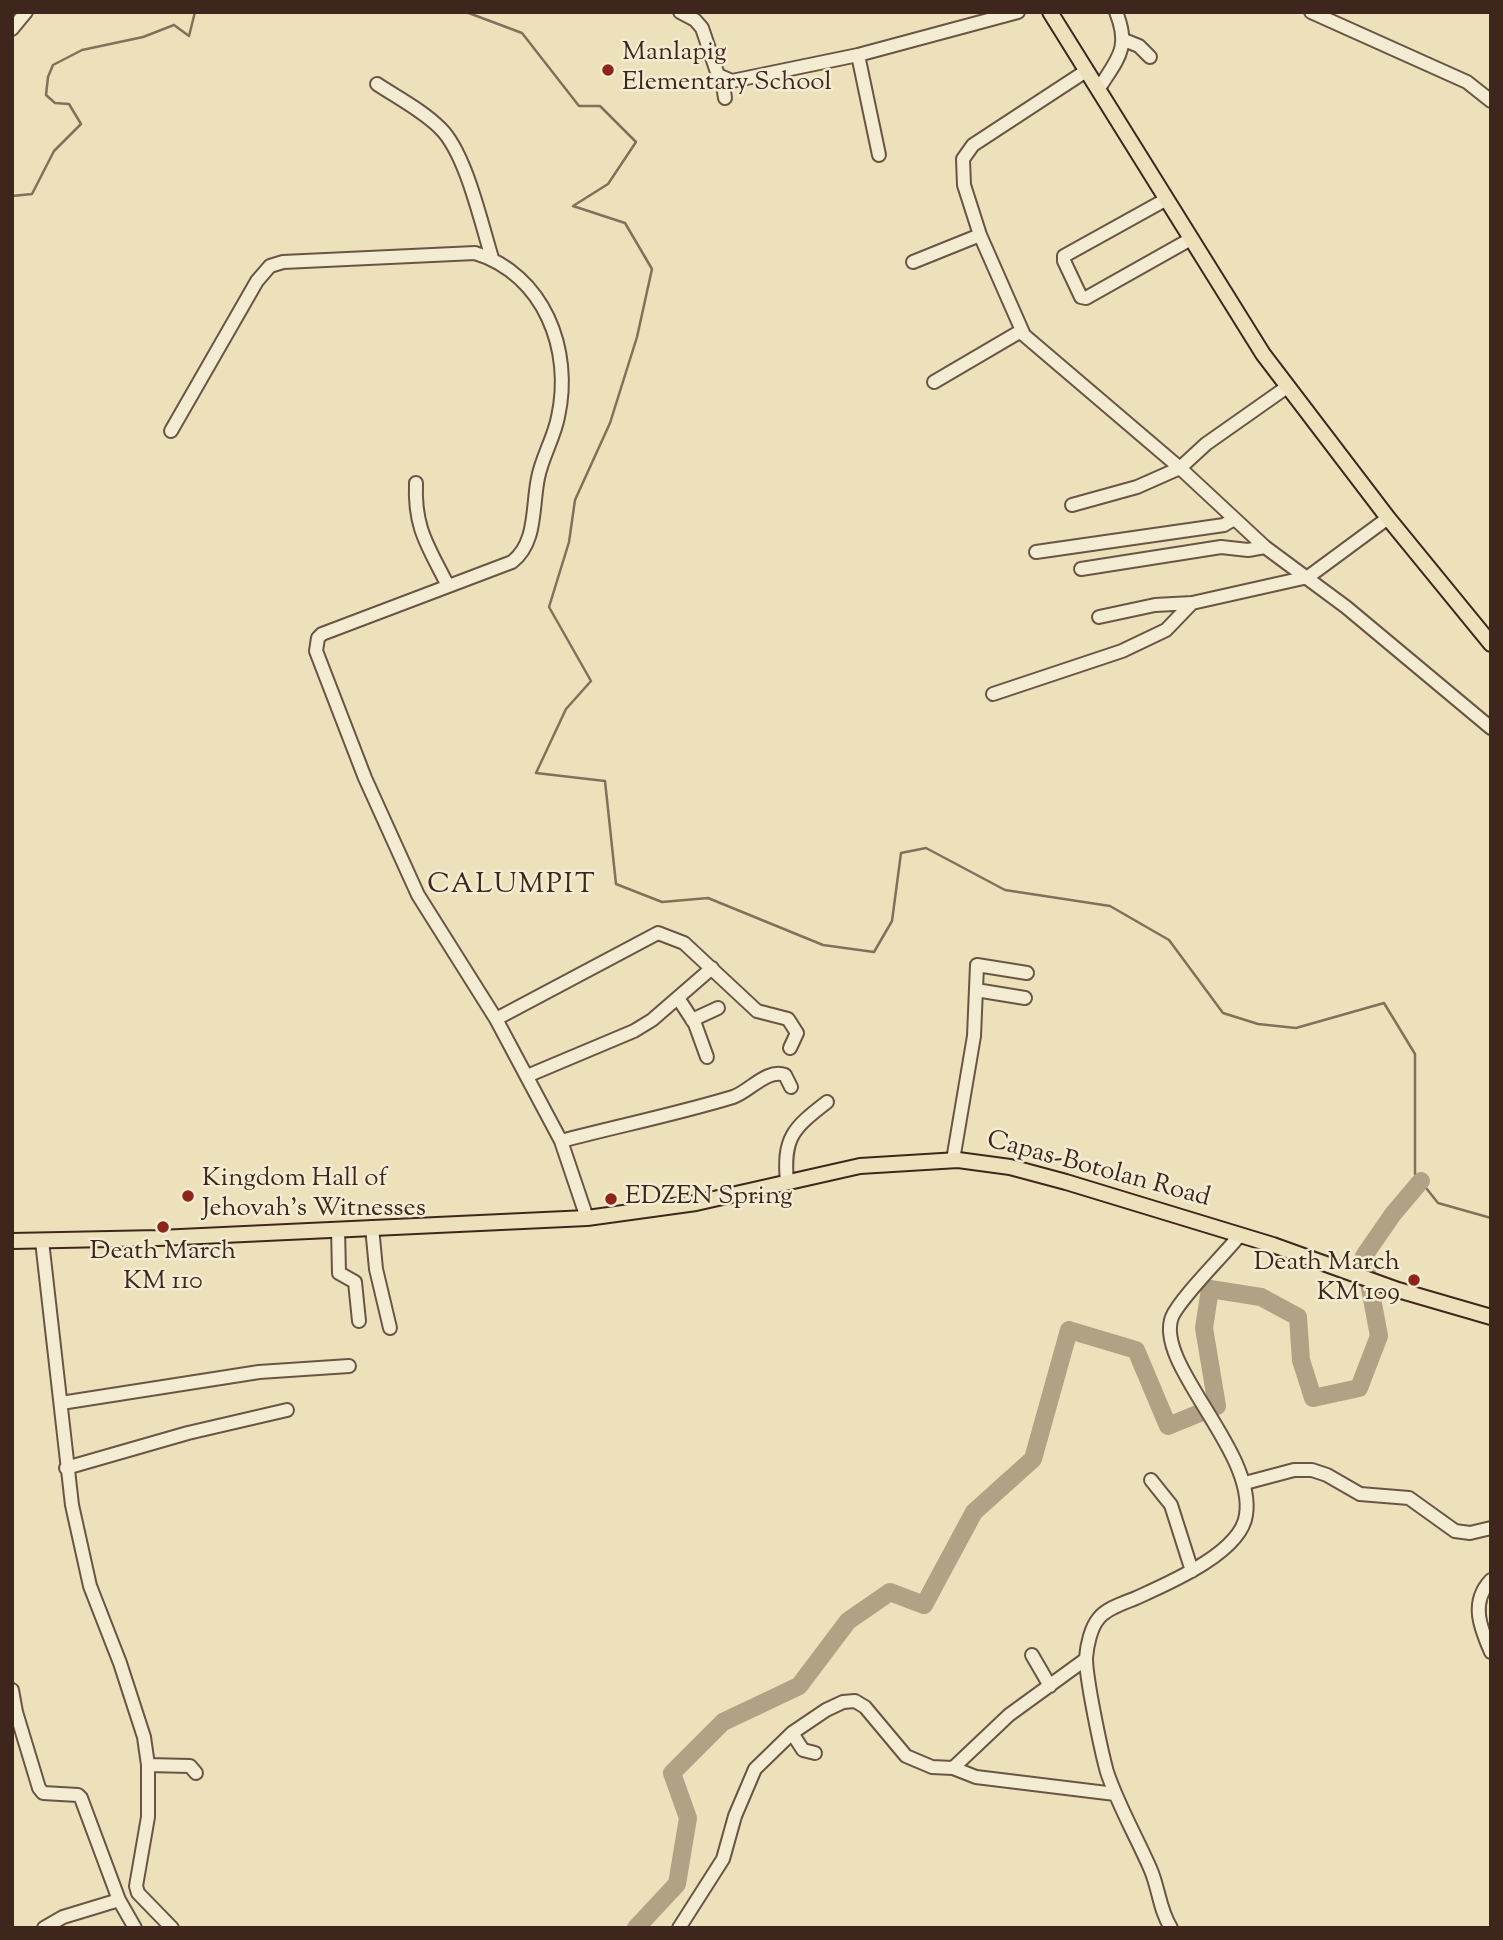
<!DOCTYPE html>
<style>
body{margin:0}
#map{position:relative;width:1503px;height:1940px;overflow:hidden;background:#ece1bb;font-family:"Sorts Mill Goudy",serif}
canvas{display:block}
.frame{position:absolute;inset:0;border:14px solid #3f261c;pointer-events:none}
</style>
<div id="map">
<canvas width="1503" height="1940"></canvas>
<div class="frame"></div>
</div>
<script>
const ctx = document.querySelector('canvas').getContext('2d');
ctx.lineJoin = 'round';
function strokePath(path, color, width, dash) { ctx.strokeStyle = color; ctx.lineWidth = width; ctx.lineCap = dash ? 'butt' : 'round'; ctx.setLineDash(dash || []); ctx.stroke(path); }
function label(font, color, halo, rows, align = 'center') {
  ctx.font = font + ' "Sorts Mill Goudy",serif'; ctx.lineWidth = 5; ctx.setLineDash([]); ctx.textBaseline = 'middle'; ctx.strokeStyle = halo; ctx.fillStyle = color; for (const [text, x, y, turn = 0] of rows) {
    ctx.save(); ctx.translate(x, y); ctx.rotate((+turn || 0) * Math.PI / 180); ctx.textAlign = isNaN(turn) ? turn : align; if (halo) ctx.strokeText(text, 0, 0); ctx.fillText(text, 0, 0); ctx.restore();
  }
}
const stream = new Path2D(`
 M466,12L522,33L579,106H600L636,142L608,184L573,206L625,223L652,269L637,337L610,423L575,500L569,542L549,607L591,681L566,709L536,773L605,781L616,884L662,902L708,898L823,945L874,952L892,921L901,853L926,848L1005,890L1110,906L1169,940L1223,1013L1258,1024L1296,1028L1384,1003L1415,1054V1174L1438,1203L1491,1218
 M12,196L32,194L54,151L81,124L69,104L55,103L46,95L48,77L53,65L82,50L143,37L174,25L189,36L195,12`);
const river = new Path2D(`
 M636,1928L677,1884L688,1818L672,1773L723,1722L799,1686L848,1621L890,1592L924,1605L974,1512L1033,1459L1069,1330L1136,1350L1168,1426L1217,1406L1204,1328L1210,1289L1261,1297L1298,1317L1301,1360L1313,1398L1359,1388L1379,1336L1364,1256L1393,1214L1421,1181`);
const minor = new Path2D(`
 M680,12L695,20L702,28L718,75L732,81L858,55L1018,12
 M1311,12L1467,82L1491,101
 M12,29L26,12
 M1124,40L1139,46L1150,57
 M858,55L879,155
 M1086,71L973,145L963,159L964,185L980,235L1024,335L1180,468L1265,547L1346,607L1491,728
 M722,78L725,98
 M377,84C398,98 422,110 440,128C466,153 481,223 492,258
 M1098,90C1117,59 1131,49 1116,12
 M1165,200L1064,256V261L1081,297L1086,298L1189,240
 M913,262L980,235
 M934,382L1021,331
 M171,431L257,281L270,266L283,262L475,253C544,274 573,350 558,417C554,438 542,457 538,478C532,507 537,543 512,562L322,634L318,638L316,651L365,778L418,895L496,1019L561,1141L587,1218
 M416,483C414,528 428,546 447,584
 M1072,505L1137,487L1180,468L1206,444L1287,387
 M1036,552L1224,525L1234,519
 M1081,569L1221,547L1248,550L1265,547
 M1099,617L1155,605L1192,603
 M993,694L1122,651L1166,630L1192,603L1308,577L1388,518
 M976,990L1025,998
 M678,998L695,1024L707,1057
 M496,1019L658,933L684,943L757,1011L788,1019L797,1033L790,1048
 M692,1020L718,1008
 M527,1076L634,1031L652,1020L712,968
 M561,1141C618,1126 677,1114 733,1097C749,1092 767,1068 785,1075L791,1087
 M953,1160L974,1036L977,965L1027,973
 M787,1183C783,1138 792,1129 827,1102
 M372,1227L376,1269L390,1328
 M338,1229L339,1273L355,1282L359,1321
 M42,1241L72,1505L90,1586L120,1663L144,1737L148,1765V1817L136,1886L138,1893L172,1928
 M61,1403L259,1372L349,1366
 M66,1468L188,1433L287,1410
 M1151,1480L1171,1505L1192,1571
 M1245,1483L1294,1470H1312L1327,1475L1360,1494L1409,1498L1455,1531L1470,1533L1491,1528
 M1491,1580C1470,1602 1480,1627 1491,1652
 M1032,1655L1050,1686
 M12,1690L16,1712L39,1788L43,1793L78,1795L81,1798L119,1900L135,1928
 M792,1733L803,1750L815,1753
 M148,1765L190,1766L196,1773
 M953,1768L976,1777L1115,1794
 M44,1928L63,1917L119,1900
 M679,1928L723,1859L735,1816L755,1769L792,1733L826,1710L843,1702L855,1701L865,1707L906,1756L932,1767L953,1768L1009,1715L1086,1659
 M1171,1928C1159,1909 1159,1888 1150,1868C1136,1836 1118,1805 1107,1772C1101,1750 1086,1679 1086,1658C1087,1645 1091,1627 1099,1618C1107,1608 1124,1603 1136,1598C1167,1584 1241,1553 1246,1515C1256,1451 1154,1364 1172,1317C1180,1298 1224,1255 1239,1236`);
const major = new Path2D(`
 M1050,12L1263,354L1388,518L1491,644
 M12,1241L159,1238L587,1218L696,1203L860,1166L958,1160L1010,1167L1066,1182L1273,1245L1398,1290L1491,1317`);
const markers = [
 [608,70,7,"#8f2418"],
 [188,1196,7,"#8f2418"],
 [611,1199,7,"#8f2418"],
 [163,1227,7,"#8f2418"],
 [1414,1280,7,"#8f2418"]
];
const poiNames = [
 ["Manlapig",622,55],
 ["Elementary School",622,85],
 ["Kingdom Hall of",202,1181],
 ["Jehovah's Witnesses",202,1211],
 ["EDZEN Spring",625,1199],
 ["Death March",163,1254,"center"],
 ["KM 110",163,1284,"center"],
 ["Death March",1400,1265,"right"],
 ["KM 109",1400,1295,"right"]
];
const streetNames = [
 ["Capas-Botolan Road",1098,1171,15]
];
const neighbourhoodNames = [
 ["CALUMPIT",512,887]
];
strokePath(stream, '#83705b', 2.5);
strokePath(river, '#b1a185', 18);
strokePath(minor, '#6a5544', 16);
strokePath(major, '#3f261c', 18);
strokePath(minor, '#f3ecd3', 12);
strokePath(major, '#ece1bb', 14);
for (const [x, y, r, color] of markers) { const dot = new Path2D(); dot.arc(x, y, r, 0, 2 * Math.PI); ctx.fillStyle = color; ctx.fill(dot); strokePath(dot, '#f3ecd3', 2.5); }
label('26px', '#3f261c', '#f3ecd3', poiNames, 'left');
label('26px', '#3f261c', '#f3ecd3', streetNames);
ctx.letterSpacing = '2px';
label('28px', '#3f261c', '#f3ecd3', neighbourhoodNames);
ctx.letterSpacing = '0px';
</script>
